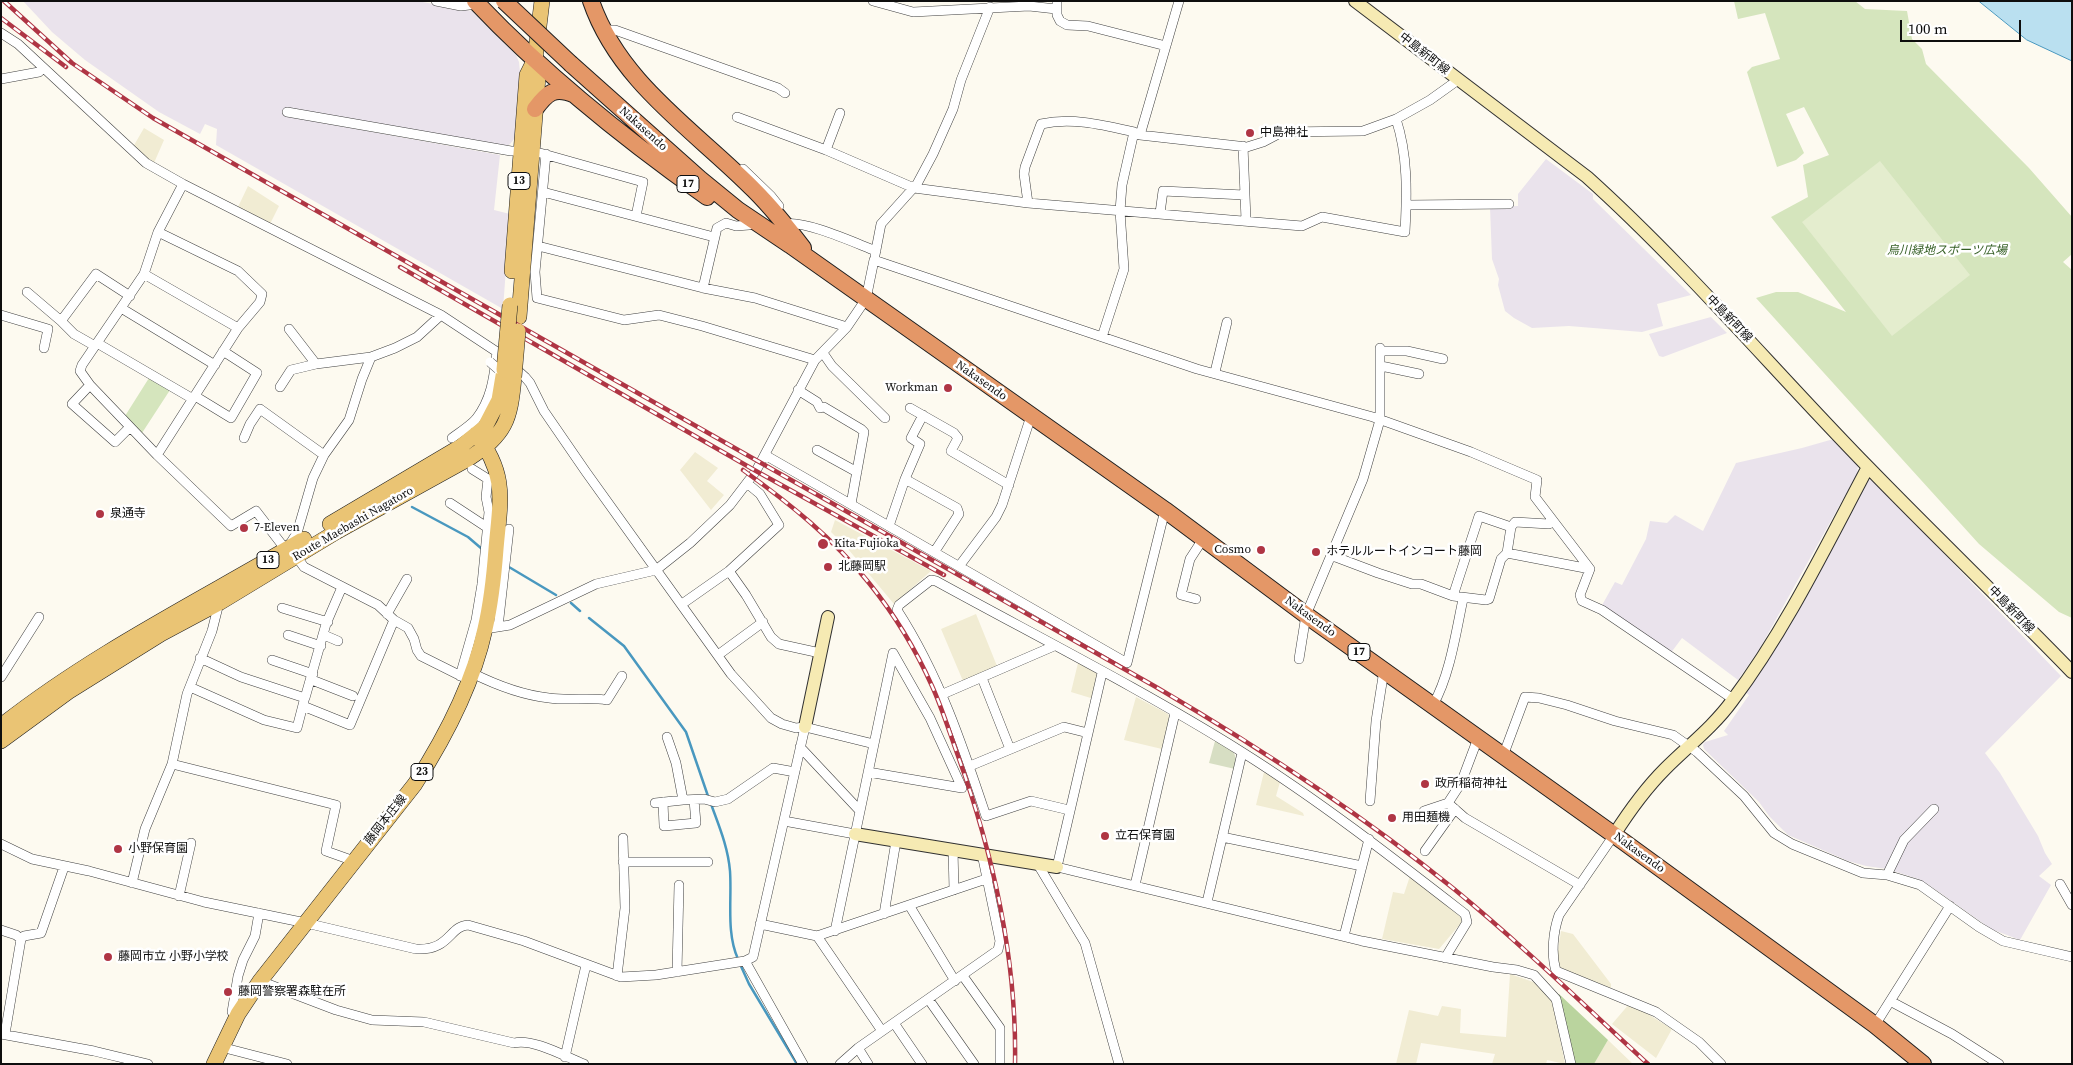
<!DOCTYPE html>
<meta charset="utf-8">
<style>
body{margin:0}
#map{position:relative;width:2073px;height:1065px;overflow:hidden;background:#fdfaf0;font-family:"Source Serif 4",serif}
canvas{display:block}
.frame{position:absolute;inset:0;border:2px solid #0e0e0e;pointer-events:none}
.scale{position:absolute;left:1900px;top:20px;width:121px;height:22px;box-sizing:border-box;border:2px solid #0e0e0e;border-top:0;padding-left:6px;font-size:15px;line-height:18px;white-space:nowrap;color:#0e0e0e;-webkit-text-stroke:4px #fff;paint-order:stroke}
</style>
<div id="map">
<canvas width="2073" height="1065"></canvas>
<div class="frame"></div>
<div class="scale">100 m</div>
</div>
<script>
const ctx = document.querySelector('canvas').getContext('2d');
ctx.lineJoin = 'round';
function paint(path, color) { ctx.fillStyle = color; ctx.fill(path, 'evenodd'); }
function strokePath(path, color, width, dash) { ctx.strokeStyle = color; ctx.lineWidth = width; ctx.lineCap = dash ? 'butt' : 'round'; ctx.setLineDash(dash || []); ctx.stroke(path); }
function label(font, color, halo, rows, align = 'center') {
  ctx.font = font + ' "Source Serif 4","Noto Sans JP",serif'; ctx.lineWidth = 5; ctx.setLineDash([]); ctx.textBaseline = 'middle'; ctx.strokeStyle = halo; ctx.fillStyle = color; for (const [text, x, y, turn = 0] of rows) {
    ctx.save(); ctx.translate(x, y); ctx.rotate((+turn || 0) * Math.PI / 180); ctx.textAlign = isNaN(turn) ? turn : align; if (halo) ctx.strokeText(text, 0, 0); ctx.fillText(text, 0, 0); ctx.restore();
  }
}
const industrial = new Path2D(`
 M23,1H417L472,11L516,55L519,62L521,83L515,138L510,144L507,146L286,108L284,116L500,155L494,210L510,214L503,309L216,145L217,129L205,124L200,134L159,112L85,60L52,32Z
 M1546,159L1593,194V199L1691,295L1657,304L1663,326L1642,332L1569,326L1532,328L1514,318L1505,311L1498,285L1499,279L1492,259L1490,207L1518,206V194Z
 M1711,317L1727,333L1663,357L1659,356L1649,334Z
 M1830,440H1834L1858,466L1857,474L1760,648L1738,680L1682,638L1670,654L1601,607L1615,582L1622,585L1646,539L1650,521L1667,523L1675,515L1703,531L1736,463L1802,448Z
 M1871,480L1878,485L2061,676L1985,753L2000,773L2038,836L2045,853L2052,864L2039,876L2051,885L2020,940L1991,929L1929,885L1918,879L1887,869L1866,866L1848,861L1788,835L1769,816L1759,802L1704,749L1703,745L1705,742L1728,735L1724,731L1749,695L1745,692L1867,481Z`);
const farmland = new Path2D(`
 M144,128L164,140L154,163L133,147Z
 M248,186L279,206L270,224L238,207Z
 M695,452L718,468L707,481L724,495L711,510L680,470Z
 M835,520L931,571L894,604L848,549L831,532Z
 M976,614L997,666L963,681L941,629Z
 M1078,663L1096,673L1099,679L1094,699L1071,692Z
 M1136,697L1168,714L1170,719L1162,749L1124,740Z
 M1264,772L1280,782L1276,796L1303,813L1304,816L1256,805Z
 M1410,876L1462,918L1461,923L1439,949L1382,939L1393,892L1404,894Z
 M1561,931L1573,934L1611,984V988L1563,970L1559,967L1557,958Z
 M1510,974L1539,984L1553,1003L1565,1064L1547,1060L1546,1064H1492L1495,1054L1421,1043L1416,1064H1396L1409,1010L1438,1016L1442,1006L1461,1009L1460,1033L1506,1037Z
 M1630,1003L1672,1029L1656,1058L1612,1024Z
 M1608,1040L1633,1064H1594Z`);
const green = new Path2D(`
 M1734,1H1855L1865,9L1907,11L1912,39L1922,49L1926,64L2029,168L2072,217V254L2063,262L2072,270V618L2059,612L1979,544L1756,298L1776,292H1798L1846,312L1771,217L1808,197L1803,165L1829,155L1804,107L1786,114L1804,153L1796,160L1777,167L1747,72L1752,67L1780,59L1765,13L1738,19Z
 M149,378L170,390L142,433L125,416Z`);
const forest = new Path2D(`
 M1559,994L1608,1040L1594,1064H1575L1557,997Z`);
const cemetery = new Path2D(`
 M1215,741C1230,749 1239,750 1235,769L1209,763Z`);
const pitch = new Path2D(`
 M1880,161L1970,275L1892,336L1802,222Z`);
const water = new Path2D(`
 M1979,1H2072V61L2027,40Z`);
const stream = new Path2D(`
 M412,507L468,537L482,549
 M509,567L556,595
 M571,603L580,611
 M589,618L624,646L686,732L709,799
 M711,804C719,826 728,847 730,871C732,899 726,933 738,959
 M740,964L749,984L797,1064`);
const street = new Path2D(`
 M436,1L461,6L477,4
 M873,1L913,12L1029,6L1056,9
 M1057,1V15L1060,21L1067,25L1088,26L1166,46
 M603,30H615L778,88L785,93
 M1,33L18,44L146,163L183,184L441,315L497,352L525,377L530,383L544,411L586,472L731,674L771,718L782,724L796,728L805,727L874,744
 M1,79L39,72L43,68
 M287,112L511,151H525
 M737,117L826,150L914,188L1028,203L1302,226L1322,217L1405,232C1407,194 1408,155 1396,119
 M1140,135L1247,147L1263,142L1282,132L1363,131L1396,119L1430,100L1458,80
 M1243,146L1246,220
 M826,150L840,113
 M540,153L643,182L636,216
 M546,154L535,272L537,298L624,320L659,315L702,326L815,360
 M743,169L771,196L779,206
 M183,184L158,232L144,274L82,365L80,371L90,385L157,455L231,526L256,511L286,550L297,533L313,478L324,455L349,420L362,379L371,357L395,348L417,337L441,315
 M543,192L714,237
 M1028,203L1024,174L1025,167L1041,124C1072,117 1103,125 1134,132
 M1407,205L1509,204
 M1160,213L1163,191L1244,195
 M785,223V224C805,220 855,243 876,251
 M538,246L703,288L755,298L847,327
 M875,255L881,224L917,184L933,154L953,109L961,80L990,7
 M144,274L238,328
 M703,288L717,228L726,223L736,226L749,225
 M27,292L61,321
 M121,308L215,365
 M1,315L48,329L44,348
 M289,329L316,364L371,357
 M1102,337L1124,269L1120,211L1122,185L1134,132L1140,135L1179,1
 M97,343L193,399
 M95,346L74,334L61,321L96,274L130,296
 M1381,351H1407L1443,359
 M823,353L832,366L885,418
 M1381,366L1419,374
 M1215,372L1227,322
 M90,385L72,404L115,442L130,427
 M280,387L291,370L316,364
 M798,390L817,402L820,408L824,407L861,429L864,432L851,504
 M195,396L231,418L257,373L223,351
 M910,408L954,433L958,438L951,451L1009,485
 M923,415L911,438L920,444L905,479L957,508L959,514L935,551
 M244,438L250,424L260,409L324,455
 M452,438C460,432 470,426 476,419C492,399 494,376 497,352
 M817,450L857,472
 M157,455L238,328L260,302L262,294L238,271L158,232
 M765,455L1127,663L1165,510
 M450,503L488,528
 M889,526L905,479
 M1511,527L1515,522L1549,524L1551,519
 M1507,553L1590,569
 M296,556L304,567L378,605L394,620L408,628L414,639L417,650L421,656L469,680
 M1333,556L1378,573L1412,584H1421L1453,596L1486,600L1489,599L1501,559L1507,553L1511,527L1479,516L1453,596
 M960,565L996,517L1002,505L1031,416
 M729,571L746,595L771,637L779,644L820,653
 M1196,599L1181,595L1190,559L1203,539
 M682,604L729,571L779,525L760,494L748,484
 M282,608L328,622
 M387,614L407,579
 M498,627L509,529
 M485,629L510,625L596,584L656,570L690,543L730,505L756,471L815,360L847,327L866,299L874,260L1197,369L1373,417L1471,452L1537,480L1535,497L1590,569L1580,595L1582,601L1602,610L1733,699
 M288,635L321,646
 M324,635L338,641
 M893,653L930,718L962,788
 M718,655L763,622
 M200,658L241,677L305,698L326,624L342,587
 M1299,659L1306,615L1363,479L1380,420V348
 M272,660L313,674
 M472,673C496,685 522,695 549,698C569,701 588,697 607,700L622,676
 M1102,673L1057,867L1362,941L1493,967L1517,970L1534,975L1556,999L1571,1064
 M460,676L476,620L482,584L489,512L486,497L488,479L472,469
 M1,677L39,617
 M982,678L1010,749
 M312,680L353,696
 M190,687L264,720L297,728L304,701
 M943,694L1054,646
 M1433,705C1450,675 1456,632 1463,599
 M303,706L350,725L394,620
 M667,737L676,763L683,800
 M800,747L860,811
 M1503,756L1525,697L1539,698L1567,705L1615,721L1673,735L1697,752L1744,796L1774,833L1792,844L1863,873L1887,875L1920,885L1979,927L2003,941L2072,957
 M172,764L336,805L326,851L354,861
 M970,766L1064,727L1088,733
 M868,772L962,788
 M1370,801L1376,721L1384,670
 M663,802L664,826L696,823L694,800
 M655,803L683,800L704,799L715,802L728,799L773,768L795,772
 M1448,803L1465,818L1580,885
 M1069,810L1031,801L986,816C962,744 939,675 897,610L899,605L931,580L936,581C1038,637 1143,690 1242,752C1320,801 1393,858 1465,914L1467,922L1445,958
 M1424,811L1448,803L1461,783L1478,738
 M784,821L855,834
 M1222,837L1362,866
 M1,844L32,859L89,871L204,902L306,923L416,949C450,951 449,926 468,925L524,941L621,977L656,975L745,961L753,957L805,727
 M953,849L954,890
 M1425,851L1455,809
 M623,862H708
 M1037,863L1085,943L1119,1064
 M1887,875L1904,840L1934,809
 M132,883L145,829L172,764L187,694L212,631L219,603
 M2060,884L2072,905
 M1135,885L1175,713
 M179,896L191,843
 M1207,902L1242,753
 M909,905L955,981
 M884,914L896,841
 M760,924L817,936L989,878
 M1,930L16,935L21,939
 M835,931L893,653
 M817,936L882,1031
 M1344,936L1369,839
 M745,961L803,1064
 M1556,971L1656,1012L1699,1042L1721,1064
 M1556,971C1551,954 1553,932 1559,915L1614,835
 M677,972L679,885
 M617,976L625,908L623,838
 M963,976L1000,1028V1064
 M260,981L336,1010L372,1020L424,1022L514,1043C533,1038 566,1057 584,1064
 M929,1000L974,1064
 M1890,1001L1952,1034L1999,1064
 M237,1016L232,1012L238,976L243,960L255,936L259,913
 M894,1023L922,1064
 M1875,1025L1950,906
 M1,1034L94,1051L148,1064
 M5,1034L21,939L24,936L41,933L64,867
 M221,1047L287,1064
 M858,1048L868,1064
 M565,1057L586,965
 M840,1064L858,1048L998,950L1000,941L982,854`);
const secondary = new Path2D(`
 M1355,1L1587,177C1687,267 1775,372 1869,468C1936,537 2005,603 2072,672
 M805,727L828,617
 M855,834L1057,867
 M1614,835C1628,813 1647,787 1665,769C1688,746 1713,727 1732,701C1786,629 1826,546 1868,467`);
const primary = new Path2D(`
 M512,271L527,75L535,59
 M519,317L538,77L535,59L542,1
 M330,524L460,447L485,427L499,400L504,370
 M1,726C93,653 203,599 304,539
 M1,741L68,692L161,634L219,603L336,532L468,459C506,434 510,421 514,377
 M214,1064L238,1014L260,981L415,784C446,736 473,684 485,629C491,603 494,576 496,549C500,501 508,475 476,434`);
const highway = new Path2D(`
 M475,1C544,74 625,139 707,197
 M591,1C619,83 696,131 754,190C772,208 788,228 803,248
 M571,64L700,179L738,210L790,245L1165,510L1306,615L1624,842L1875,1025L1923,1064
 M535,109C547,93 554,86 575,95`);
const rail = new Path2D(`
 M4,1L72,63L153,118L1156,687C1260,748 1360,813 1454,889C1521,944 1584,1005 1648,1064
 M1,18L66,67
 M400,267L756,471L944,575
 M743,470C789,503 833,538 869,583C894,614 916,650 932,686C942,708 949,731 957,753C993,853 1017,957 1015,1064`);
const streetBridge = new Path2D(`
 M490,362L498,369`);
const primaryBridge = new Path2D(`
 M504,370L510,305
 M514,377L518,331`);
const highwayBridge = new Path2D(`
 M504,1L571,64`);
const markers = [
 [1250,133,5,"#af3544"],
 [948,388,5,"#af3544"],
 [100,514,5,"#af3544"],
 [244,528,5,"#af3544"],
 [823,544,6,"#af3544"],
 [1261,550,5,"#af3544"],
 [1316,552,5,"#af3544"],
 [828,567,5,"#af3544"],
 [1425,784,5,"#af3544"],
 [1392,818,5,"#af3544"],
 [1105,836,5,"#af3544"],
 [118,849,5,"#af3544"],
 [108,957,5,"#af3544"],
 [228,992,5,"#af3544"]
];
const shields = [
 [519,181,22],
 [688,184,22],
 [268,560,22],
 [1359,652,22],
 [422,772,22]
];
const shieldNames = [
 ["13",519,181],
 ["17",688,184],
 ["13",268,560],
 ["17",1359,652],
 ["23",422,772]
];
const streetNames = [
 ["中島新町線",1424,54,38],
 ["Nakasendo",643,129,42],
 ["中島新町線",1729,319,46],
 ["Nakasendo",981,381,35],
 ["Route Maebashi Nagatoro",353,524,-30],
 ["中島新町線",2011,610,46],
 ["Nakasendo",1310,617,36],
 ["藤岡本庄線",386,820,-52],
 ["Nakasendo",1639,853,36]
];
const poiNames = [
 ["中島神社",1260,133],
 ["Workman",938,388,"right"],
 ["泉通寺",110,514],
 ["7-Eleven",254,528],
 ["Kita-Fujioka",834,544],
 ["Cosmo",1251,550,"right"],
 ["ホテルルートインコート藤岡",1326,552],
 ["北藤岡駅",838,567],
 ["政所稲荷神社",1435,784],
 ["用田麺機",1402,818],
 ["立石保育園",1115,836],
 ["小野保育園",128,849],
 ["藤岡市立 小野小学校",118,957],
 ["藤岡警察署森駐在所",238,992]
];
const parkNames = [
 ["烏川緑地スポーツ広場",1947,251]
];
paint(industrial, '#eae3ec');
paint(farmland, '#f1ecd3');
paint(green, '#d5e5bd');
paint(forest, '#bad49e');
paint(cemetery, '#d7dec3');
paint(pitch, '#e4edce');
paint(water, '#bae0f0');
strokePath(water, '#4998bf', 1);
strokePath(stream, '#4998bf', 2.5);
strokePath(street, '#414141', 10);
strokePath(secondary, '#303030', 14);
strokePath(primary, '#1f1f1f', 16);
strokePath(highway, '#1f1f1f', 18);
strokePath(street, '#fff', 9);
strokePath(secondary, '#f6eab3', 12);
strokePath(primary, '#eac474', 15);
strokePath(highway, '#e49767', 16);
strokePath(rail, '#af3544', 4.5);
strokePath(rail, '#fff', 2.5, [8]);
strokePath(streetBridge, '#414141', 10, []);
strokePath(primaryBridge, '#1f1f1f', 16, []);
strokePath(highwayBridge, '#1f1f1f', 18, []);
strokePath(streetBridge, '#fff', 9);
strokePath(primaryBridge, '#eac474', 15);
strokePath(highwayBridge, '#e49767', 16);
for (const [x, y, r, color] of markers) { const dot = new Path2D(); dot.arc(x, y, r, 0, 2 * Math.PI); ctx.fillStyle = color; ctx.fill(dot); strokePath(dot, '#fff', 2); }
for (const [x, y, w] of shields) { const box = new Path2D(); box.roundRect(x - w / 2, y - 8.5, w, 17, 4); ctx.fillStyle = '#fff'; ctx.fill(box); strokePath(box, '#0e0e0e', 1); }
label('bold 11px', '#0e0e0e', null, shieldNames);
label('12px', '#0e0e0e', '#fff', streetNames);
label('12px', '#0e0e0e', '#fff', poiNames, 'left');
label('italic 12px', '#355f25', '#fff', parkNames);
</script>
